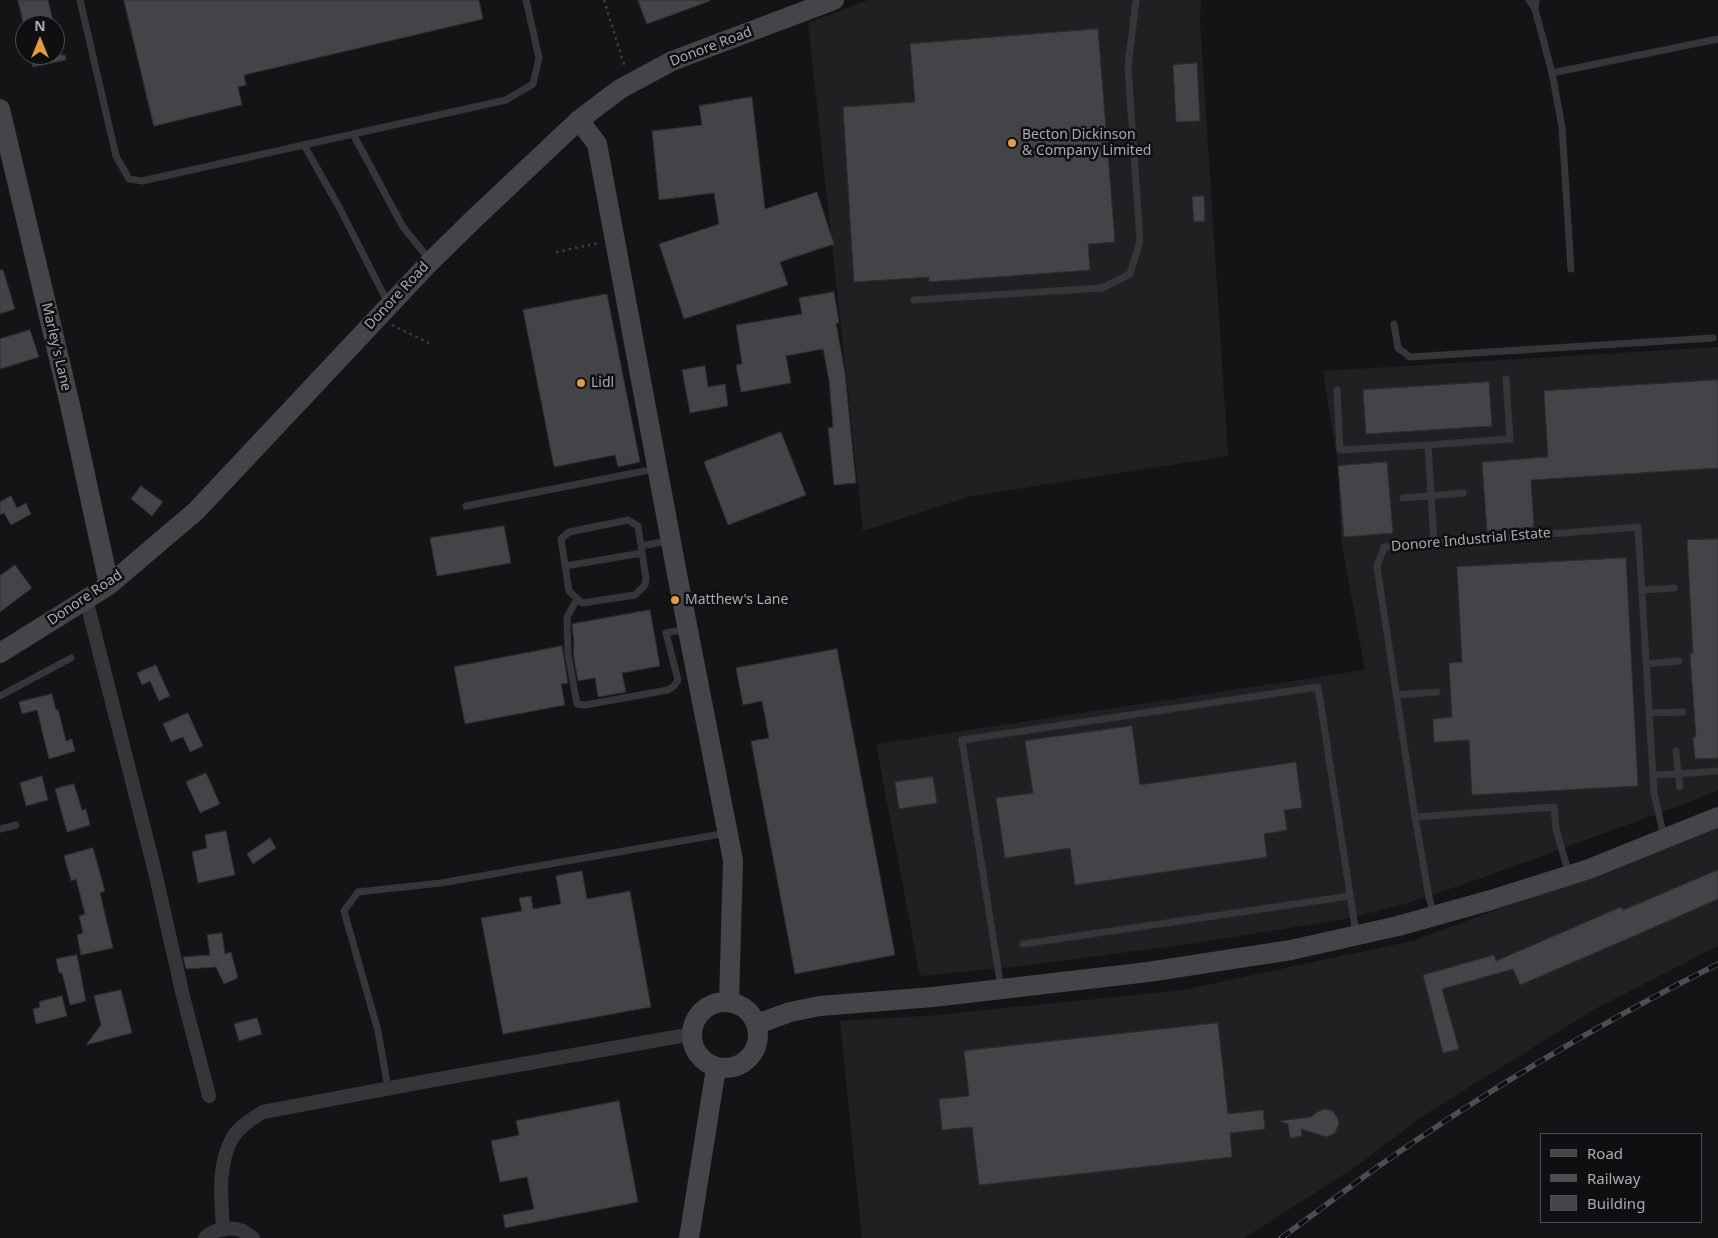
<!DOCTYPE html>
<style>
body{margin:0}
#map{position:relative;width:1718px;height:1238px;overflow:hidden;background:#131415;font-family:"Noto Sans",sans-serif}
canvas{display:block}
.legend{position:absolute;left:1540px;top:1133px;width:162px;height:90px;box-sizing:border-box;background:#0e0f10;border:1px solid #4b4e52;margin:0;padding:6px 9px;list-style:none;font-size:15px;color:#a6acb4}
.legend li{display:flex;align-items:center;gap:10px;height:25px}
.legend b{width:25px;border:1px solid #4b4e52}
.north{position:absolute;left:15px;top:15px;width:50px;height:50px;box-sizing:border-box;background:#0e0f10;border:1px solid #4b4e52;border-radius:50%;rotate:0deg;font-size:14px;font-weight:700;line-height:20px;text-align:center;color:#a6acb4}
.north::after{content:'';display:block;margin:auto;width:18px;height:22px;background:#e69b3a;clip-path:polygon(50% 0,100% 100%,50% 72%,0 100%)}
</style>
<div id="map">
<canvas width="1718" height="1238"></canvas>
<ul class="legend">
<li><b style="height:6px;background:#43454a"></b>Road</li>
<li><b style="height:6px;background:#4c4e53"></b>Railway</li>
<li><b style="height:14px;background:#424448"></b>Building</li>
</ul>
<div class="north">N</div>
</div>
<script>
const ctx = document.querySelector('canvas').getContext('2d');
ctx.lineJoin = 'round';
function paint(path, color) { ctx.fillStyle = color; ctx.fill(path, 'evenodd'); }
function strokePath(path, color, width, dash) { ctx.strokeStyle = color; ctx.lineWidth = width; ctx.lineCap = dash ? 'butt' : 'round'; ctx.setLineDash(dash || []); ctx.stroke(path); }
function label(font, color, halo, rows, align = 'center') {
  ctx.font = font + ' "Noto Sans",sans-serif'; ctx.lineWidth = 5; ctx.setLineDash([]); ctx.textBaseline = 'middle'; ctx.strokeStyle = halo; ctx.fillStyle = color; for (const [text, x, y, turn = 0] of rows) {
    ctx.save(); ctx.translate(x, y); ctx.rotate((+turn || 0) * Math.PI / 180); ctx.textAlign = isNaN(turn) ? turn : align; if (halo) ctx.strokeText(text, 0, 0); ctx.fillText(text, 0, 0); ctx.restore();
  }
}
const built = new Path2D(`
 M868,0H1201L1200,21L1228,456L972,496L863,531L808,23Z
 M1718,347V790L1681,805L1479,879L1405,904L1345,919L1190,944L1013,967L920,976L876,744L1365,670L1341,539L1338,466L1323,371Z
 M1718,826V946L1595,1009L1426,1114L1354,1168L1244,1238H862L840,1021L927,1016L1183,990L1416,940Z`);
const building = new Path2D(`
 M18,0H48L54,25H24Z
 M124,0H479L483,19L244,75L246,85L238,87L242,105L154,126Z
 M638,0H710V1L647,24Z
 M1098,29L1115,242L1088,244L1090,270L929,282V277L854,282L843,107L915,102L910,44Z
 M30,55H65L66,60L33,67Z
 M1197,63L1200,121L1176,122L1173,65Z
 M752,97L765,209L817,192L834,244L780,262L788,285L684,319L659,244L719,224L714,193L659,200L652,131L702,125L699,106Z
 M1204,196L1205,221L1194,222L1192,197Z
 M0,270H3L15,309L0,314Z
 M834,292L839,323H836L845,373L856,483L834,485L828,428L833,427L829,380L823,349L786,356L791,383L741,392L736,365L742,364L736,325L802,314L799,298Z
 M607,294L640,462L618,467L615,455L554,467L523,310Z
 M30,330L39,357L0,369V339Z
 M705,366L708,387L725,384L728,406L690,413L682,370Z
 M1718,380V468L1531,480L1534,527L1487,531L1482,462L1548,457L1544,391Z
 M1489,382L1492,426L1366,434L1363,390Z
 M781,432L806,495L728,525L704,462Z
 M1387,462L1393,533L1344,537L1338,466Z
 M141,486L163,502L152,516L131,499Z
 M11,496L17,508L26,503L31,514L11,525L4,513L0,515V502Z
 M504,526L511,563L437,576L430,538Z
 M1718,539V758L1695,759L1693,737H1696L1690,654L1693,653L1687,540Z
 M1626,558L1638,786L1472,795L1469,740L1434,742L1433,719L1452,717L1449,663L1462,662L1457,567Z
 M15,565L32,588L0,612V576Z
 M650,610L660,666L622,673L626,692L598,697L595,678L578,681L573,653L574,644L572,624Z
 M562,646L568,683L561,684L565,705L465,724L454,667Z
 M837,649L895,955L795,974L751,741L769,738L762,701L743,705L736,668Z
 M156,665L170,696L159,701L150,681L142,685L137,673Z
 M52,694L56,710L58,709L66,741L72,739L75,751L49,759L37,710L22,714L19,702Z
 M188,713L203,746L190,752L183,737L171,742L163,724Z
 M1132,726L1140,785L1296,762L1302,808L1284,810L1287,830L1264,834L1267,857L1075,885L1070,848L1005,858L996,798L1033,793L1025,741Z
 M206,773L220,804L200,813L186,782Z
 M42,776L48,800L26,806L20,783Z
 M933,777L937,803L899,809L895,782Z
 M74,784L82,810L86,809L90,825L67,832L55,789Z
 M226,831L235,875L198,883L192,852L207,848L205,835Z
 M270,838L276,848L253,864L247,854Z
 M93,848L105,891L100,893L113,948L81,955L77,935L83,933L79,916L85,914L76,879L71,881L64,856Z
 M1718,870V899L1634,936L1520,985L1513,969L1442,989L1459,1049L1443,1053L1423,975L1494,955L1496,961L1621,907L1623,910Z
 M582,871L587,899L630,891L651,1007L503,1034L481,918L522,911L519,898L531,896L533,909L561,904L556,876Z
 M222,933L225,954L231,952L238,978L224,984L216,967L186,969L183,957L210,955L207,935Z
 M77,955L86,1001L70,1005L62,973H59L56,959Z
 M121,990L132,1033L86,1045L101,1025L94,996Z
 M62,996L67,1016L36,1024L33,1009L40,1007L39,1002Z
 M257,1018L262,1034L239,1041L234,1024Z
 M1218,1023L1228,1114L1263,1110L1265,1129L1230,1133L1232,1157L979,1185L972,1127L942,1130L939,1099L969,1096L964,1051Z
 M619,1101L638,1202L505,1228L503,1215L534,1209L527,1177L500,1182L491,1141L519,1135L516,1121Z
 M1324,1109L1333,1111L1338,1119L1339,1124L1335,1133L1327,1137L1301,1129L1302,1136L1290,1138L1288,1124L1279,1121L1311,1117L1316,1113Z`);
const path = new Path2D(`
 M604,0L625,68
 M556,252L599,243
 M392,325L431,344`);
const lane = new Path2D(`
 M80,0L116,156L129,179L142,181L506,100L533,84L539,58L526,0
 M1529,0L1535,9
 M1536,0L1535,9L1552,73L1562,127L1571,269
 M1552,73L1718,39
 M353,134L403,227L429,259
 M304,145L339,207L388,303
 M914,300L1102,288L1130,274L1140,241L1128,67L1136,0
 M1394,324L1398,348L1410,357L1713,338
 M1337,390L1340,450L1428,445L1434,543
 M1428,445L1510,439L1506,379
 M1403,498L1463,493
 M466,506L655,469
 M641,546L638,526L628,520L569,532L561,539L569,591L582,603L635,595L645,585L646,579L641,546L668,541
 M565,566L642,553
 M1642,590L1674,588
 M577,599L567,617L568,654L577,704L585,705L668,690L674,686L678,680L666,633L687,629
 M1647,664L1679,661
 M1397,695L1437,692
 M0,696L71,658
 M1650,713L1683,712
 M1653,775L1678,774L1676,751
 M1680,787L1678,774L1718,771
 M1415,817L1429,897L1434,915
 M0,829L16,825
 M1569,874L1556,829L1554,807L1415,817L1377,567L1384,547L1638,527L1654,793L1664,837
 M1023,944L1350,896
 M1001,988L962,740L1318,687L1356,933
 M388,1088L378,1031L344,911L358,892L441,883L727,833`);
const street = new Path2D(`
 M86,599L154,868L184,1000L209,1096
 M223,1228C221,1199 217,1164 233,1137C240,1126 252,1119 263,1112L433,1080L692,1034
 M205,1238C214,1229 231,1226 243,1231C246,1233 250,1236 253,1238`);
const secondary = new Path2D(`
 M0,109L70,405L109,585
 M579,120L597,144L677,574L733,860L729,1002
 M0,653L109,585L196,511L431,261L476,217L579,120L620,89L672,61L834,0
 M692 1035a33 33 0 1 1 66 0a33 33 0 1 1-66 0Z
 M757,1024L790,1012L820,1006L933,997L1148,972L1291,950L1398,926L1491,900L1589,869L1718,817
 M689,1238L716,1068`);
const rail = new Path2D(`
 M1281,1238C1313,1215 1344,1191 1376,1168C1484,1092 1600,1023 1718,964`);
const markers = [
 [1012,143,5,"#e69b3a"],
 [581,383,5,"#e69b3a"],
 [675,600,5,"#e69b3a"]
];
const streetNames = [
 ["Donore Road",711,47,-21],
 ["Donore Road",397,296,-47],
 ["Marley's Lane",56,347,77],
 ["Donore Industrial Estate",1471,540,-5],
 ["Donore Road",85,598,-34]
];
const poiNames = [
 ["Becton Dickinson",1022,135],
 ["& Company Limited",1022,151],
 ["Lidl",591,383],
 ["Matthew's Lane",685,600]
];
paint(built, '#1f2022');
paint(building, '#424448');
strokePath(building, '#2d2e31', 1);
strokePath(path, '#3b3d41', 2.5, [2.5, 4]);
strokePath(lane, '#35363a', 7);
strokePath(street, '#35363a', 14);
strokePath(secondary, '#43454a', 20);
strokePath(rail, '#4c4e53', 5.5);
strokePath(rail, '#0e0f10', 4, [11]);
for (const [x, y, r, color] of markers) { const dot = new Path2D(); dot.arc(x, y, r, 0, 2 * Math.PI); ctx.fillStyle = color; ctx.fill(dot); strokePath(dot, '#0e0f10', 2); }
label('14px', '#a6acb4', '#0e0f10', streetNames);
label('14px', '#a6acb4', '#0e0f10', poiNames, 'left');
</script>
